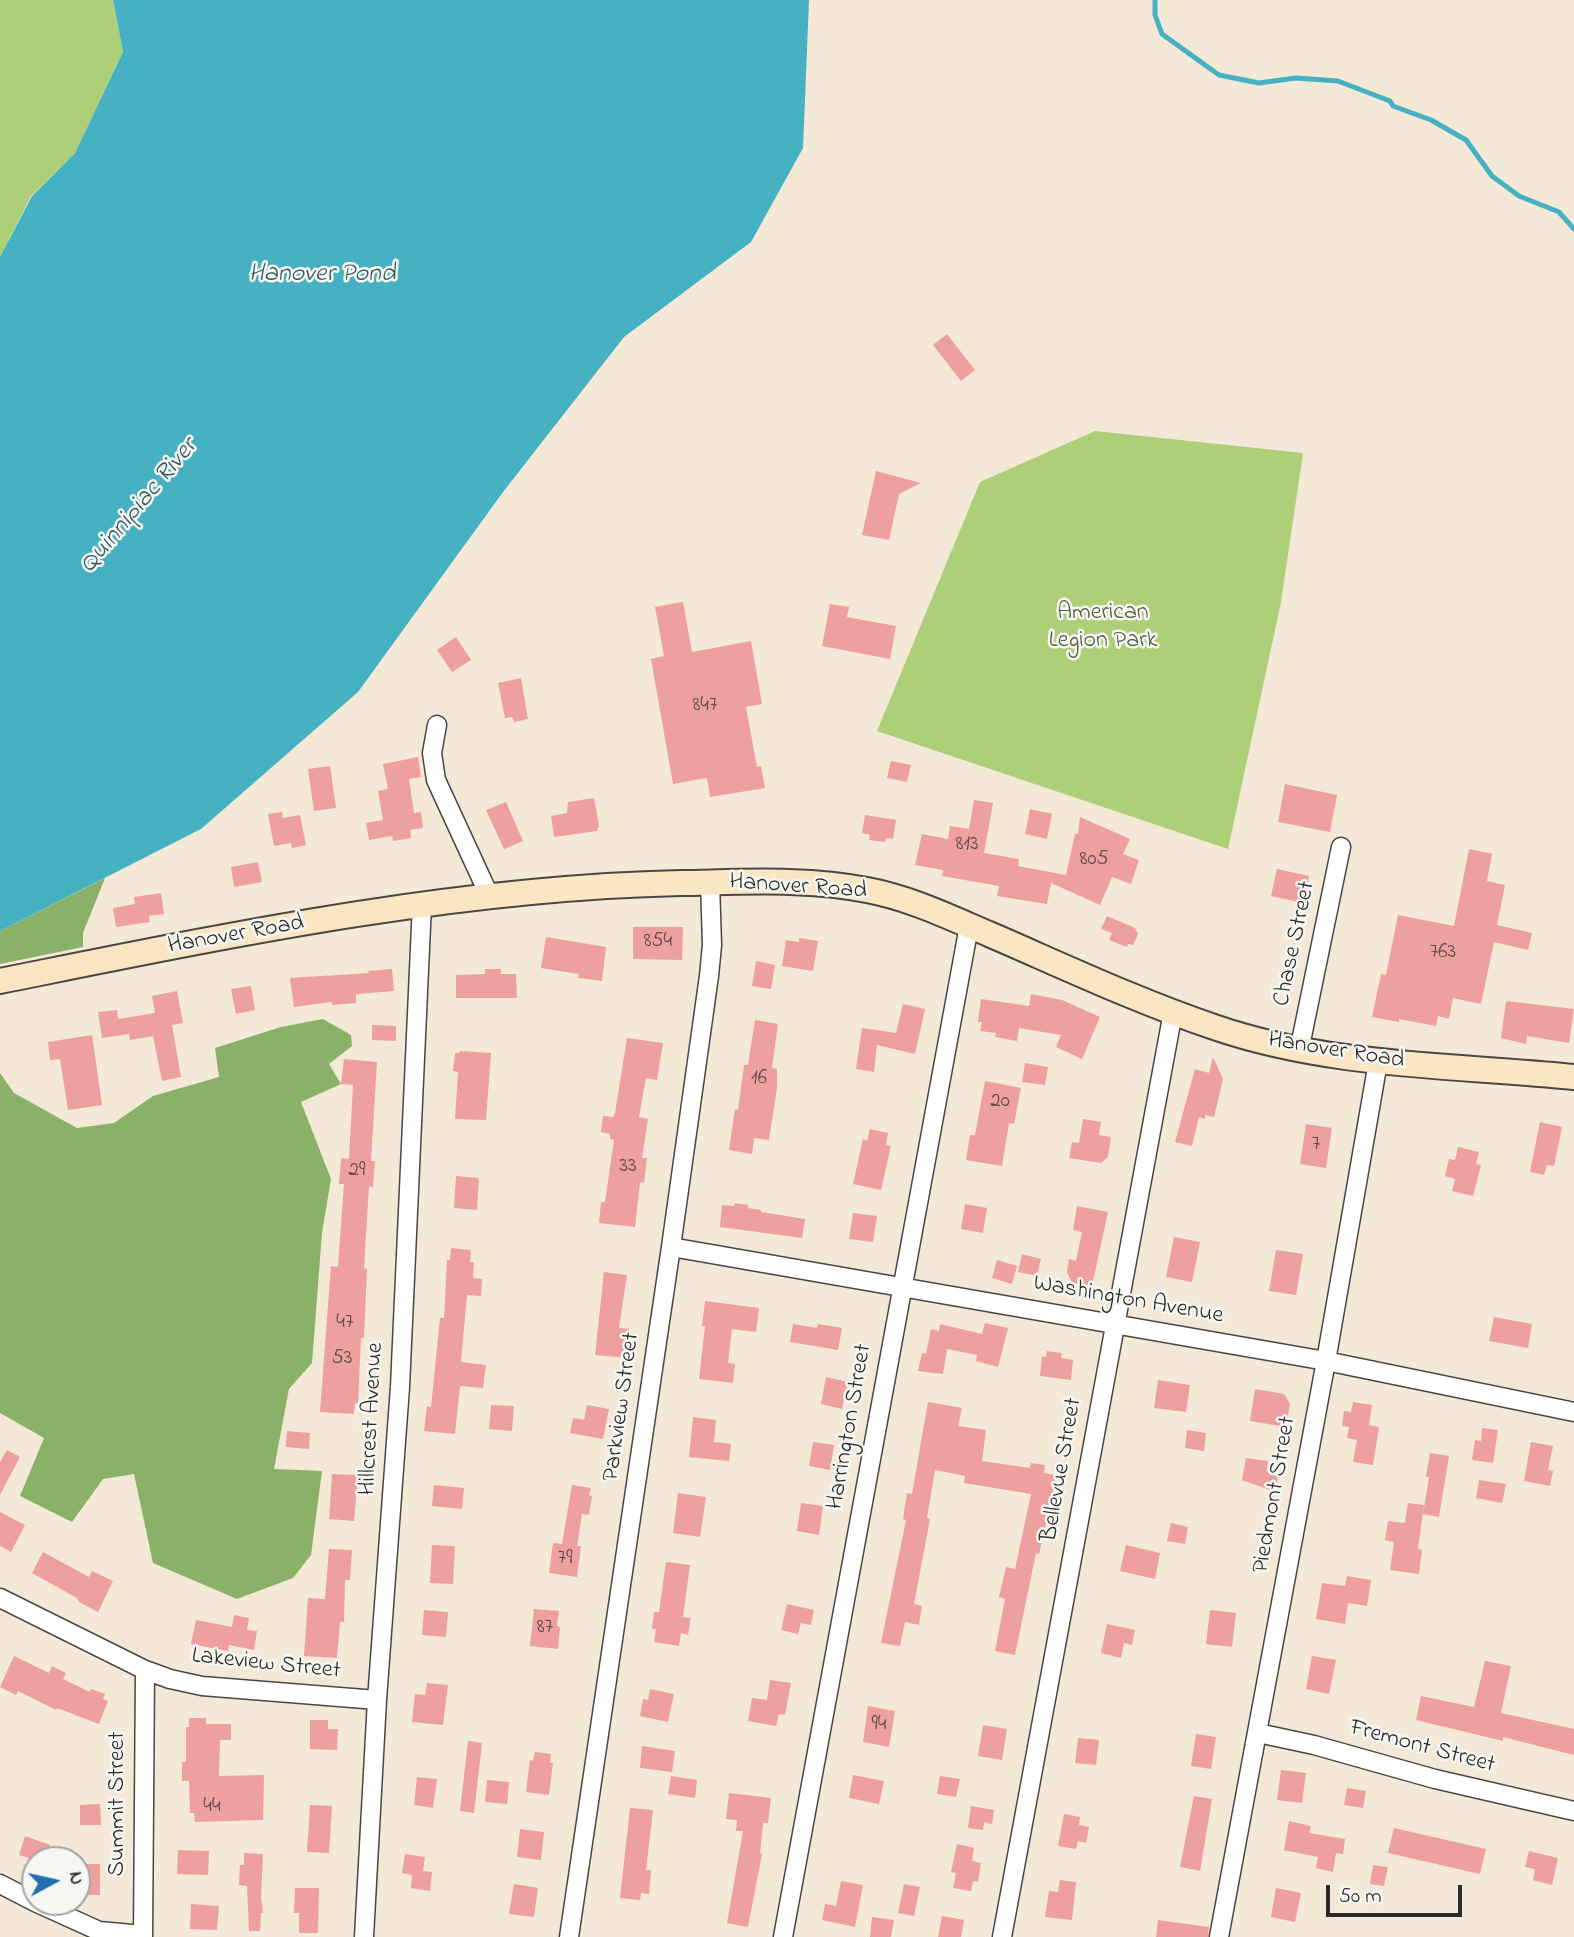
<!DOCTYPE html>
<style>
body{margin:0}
#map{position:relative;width:1574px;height:1937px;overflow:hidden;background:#f4e8d6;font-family:"Indie Flower",sans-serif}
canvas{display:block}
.north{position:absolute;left:21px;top:1846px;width:70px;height:70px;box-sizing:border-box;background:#f6f6f2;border:2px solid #a5a5a2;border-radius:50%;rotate:82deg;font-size:19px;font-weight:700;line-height:28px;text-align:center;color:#2b2b2b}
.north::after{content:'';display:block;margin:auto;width:24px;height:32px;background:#1f6fb2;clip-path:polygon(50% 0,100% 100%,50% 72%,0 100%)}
.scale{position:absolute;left:1326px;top:1885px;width:136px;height:32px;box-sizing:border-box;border:4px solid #2b2b2b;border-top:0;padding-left:9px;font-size:21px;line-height:24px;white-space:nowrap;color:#2b2b2b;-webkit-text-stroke:5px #f6f6f2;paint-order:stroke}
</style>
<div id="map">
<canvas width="1574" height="1937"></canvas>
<div class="north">N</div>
<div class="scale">50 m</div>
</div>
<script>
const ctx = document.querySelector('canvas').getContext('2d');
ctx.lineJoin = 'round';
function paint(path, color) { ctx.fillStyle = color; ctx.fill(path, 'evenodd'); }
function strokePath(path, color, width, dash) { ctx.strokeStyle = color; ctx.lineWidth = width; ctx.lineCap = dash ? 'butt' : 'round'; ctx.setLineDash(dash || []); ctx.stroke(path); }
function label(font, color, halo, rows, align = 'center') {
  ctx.font = font + ' "Indie Flower",sans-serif'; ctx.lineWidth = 5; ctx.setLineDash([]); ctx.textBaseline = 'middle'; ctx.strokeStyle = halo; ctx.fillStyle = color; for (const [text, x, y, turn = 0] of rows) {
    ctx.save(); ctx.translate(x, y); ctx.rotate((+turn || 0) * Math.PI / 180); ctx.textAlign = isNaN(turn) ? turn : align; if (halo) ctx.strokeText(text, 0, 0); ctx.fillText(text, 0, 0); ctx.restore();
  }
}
const green = new Path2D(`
 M0,0H113L123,52L75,153L31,196L0,257Z
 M1095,431L1303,453L1281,602L1228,849L877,731L980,482Z`);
const forest = new Path2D(`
 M105,878L83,933V947L0,964V931Z
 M323,1019L351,1035L352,1046L329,1064L341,1084L301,1102L331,1179L322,1233L312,1363L289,1389L274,1469L322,1471L311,1555L293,1578L237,1599L153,1563L134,1474L103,1479L72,1522L20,1496L44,1438L0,1413V1073L14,1093L77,1128L114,1123L153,1096L219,1077L215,1048L281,1027Z`);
const water = new Path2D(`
 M113,0H809L803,148L751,242L624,337L503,492L358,692L201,829L0,931V257L32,196L75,153L123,52Z`);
const stream = new Path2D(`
 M1155,0V15L1162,34L1219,75L1259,83L1296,78L1338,81L1390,101L1393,106L1431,120L1466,140L1492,176L1519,196L1559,212L1574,229`);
const building = new Path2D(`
 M947,334L975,370L961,381L933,345Z
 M876,471L921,483L899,494L889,540L862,535Z
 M683,602L692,652L751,641L762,704L746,707L757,767L761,766L765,788L710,797L707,778L673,784L651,659L664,656L655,607Z
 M830,604L849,607L847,617L896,626L890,659L822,646Z
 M456,637L471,660L452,672L437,650Z
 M521,678L528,719L514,722L512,717L505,718L498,683Z
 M418,757L421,777L409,779L414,813L421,812L423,828L410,830L411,838L393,841L392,836L369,840L366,823L383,820L378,791L388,789L383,764Z
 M891,761L911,765L907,782L887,778Z
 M330,766L336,808L314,811L308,769Z
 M1285,784L1337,795L1330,832L1278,822Z
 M594,798L599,825L597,831L554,837L551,816L567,813L568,802Z
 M974,800L993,803L984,853L1019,859L1018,866L1066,875L1075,834H1078L1080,817L1130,839L1123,854L1139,860L1131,884L1112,877L1100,905L1051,883L1047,904L997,896L999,886L942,876L943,870L915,865L922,834L948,839L950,826L969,829Z
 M506,802L523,841L504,849L486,810Z
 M1030,809L1052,814L1047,839L1025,834Z
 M282,812L283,818L300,815L306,845L292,848L291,843L274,846L268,814Z
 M865,815L896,820L893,839L886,838L885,842L869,840L870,835L862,833Z
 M1469,849L1492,854L1487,881L1505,885L1497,925L1532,933L1528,950L1494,942L1481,1004L1453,998L1449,1019L1438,1016L1436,1026L1399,1019V1022L1372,1017L1381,974L1386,975L1398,915L1454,926Z
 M258,862L262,882L234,887L231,867Z
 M1277,869L1309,876L1303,903L1271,896Z
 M161,893L164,914L149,916L150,922L116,927L113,908L135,904L134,897Z
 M1107,916L1135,928L1138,934L1133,945L1128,944L1127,947L1109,940L1112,933L1101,929Z
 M633,927H683L682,960L633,959Z
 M546,937L606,947L602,981L578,978L579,974L541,968Z
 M799,938L818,941L813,971L782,966L786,940L799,942Z
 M756,961L775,965L771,989L752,986Z
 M392,969L394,991L356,994V1003L332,1005V1002L294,1007L290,978L369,973L368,971Z
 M485,969H501V974H516L517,998H456V975L485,974Z
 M251,986L255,1010L236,1014L231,989Z
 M177,991L183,1023L172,1025L181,1077L162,1081L153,1036L130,1040L129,1034L102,1038L98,1012L117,1010L118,1019L155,1013L152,996Z
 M1031,994L1062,1000L1100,1017L1082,1059L1056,1047L1061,1035L1019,1028L1017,1041L995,1037L996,1033L980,1031L982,1022H978L981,999L1029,1006Z
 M1506,1001L1574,1009L1569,1043L1527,1036L1526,1044L1501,1038Z
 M903,1004L925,1009L915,1054L877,1045L874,1072L856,1069L862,1028L896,1033Z
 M755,1020L778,1024L772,1068L777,1069V1088L769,1140L754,1138L752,1154L729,1150L735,1109L738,1110L744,1065H748Z
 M372,1025L396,1026V1041L372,1040Z
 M92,1035L102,1105L68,1110L60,1059L50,1060L48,1042Z
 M627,1038L663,1043L657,1080L646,1078L639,1117L648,1119L642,1158H647L644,1183L640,1182L635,1227L599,1223L601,1202H605L614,1140L610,1139V1134L601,1132L603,1116L613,1117L615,1113Z
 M460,1051L491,1053L486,1120L455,1119L458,1072L453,1071L455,1053H459Z
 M1213,1057L1223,1079L1214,1117L1205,1115V1119L1199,1117L1192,1146L1175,1142L1195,1069L1209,1073Z
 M344,1059L377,1062L371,1161H375L373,1187L369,1186L364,1268L367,1269L364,1338H361L358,1403H355L354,1414L320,1412L331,1266L338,1267L344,1184H339L341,1158L349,1159L353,1085L341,1084Z
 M1025,1063L1048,1067L1045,1085L1022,1082Z
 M985,1081L1021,1088L1014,1124L1009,1123L1002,1166L966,1160L970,1135H975Z
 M1083,1119L1101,1122L1099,1135L1111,1137L1108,1157L1101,1163L1069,1158L1072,1142L1079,1143Z
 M1540,1122L1562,1127L1554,1166L1547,1165L1544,1175L1530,1172Z
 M1306,1124L1332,1128L1326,1168L1300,1164Z
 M870,1129L888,1133L886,1145L891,1146L881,1190L853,1184L863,1139L867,1141Z
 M1458,1147L1479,1152L1476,1164L1481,1165L1473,1196L1452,1191L1455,1179L1445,1176L1449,1159L1455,1160Z
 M456,1176L479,1178L477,1210L454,1208Z
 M735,1203L748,1205V1208L761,1210V1212L805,1219L802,1238L720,1227L722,1205L734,1206Z
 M965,1204L987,1208L983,1233L961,1229Z
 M1077,1206L1108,1212L1092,1286L1072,1283L1067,1272L1069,1259L1076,1261L1082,1232L1073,1230Z
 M853,1213L877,1216L873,1242L849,1239Z
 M1174,1237L1200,1242L1192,1282L1166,1277Z
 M451,1248L471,1250L470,1262H474L473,1278L482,1279L481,1296L467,1295L461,1362L486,1365L483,1388L460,1386L455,1434L424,1431L427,1406L431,1407L440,1318H444L447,1260H450Z
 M1276,1250L1303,1254L1296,1295L1269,1291Z
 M1022,1254L1041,1259L1037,1276L1018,1272Z
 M997,1260L1017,1266L1012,1284L992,1278Z
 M604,1272L627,1275L619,1328L629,1329L627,1358L595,1355Z
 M705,1301L759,1308L756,1332L732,1329L728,1363L735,1364L733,1383L699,1379L705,1326H702Z
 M1494,1317L1532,1324L1528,1348L1489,1341Z
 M985,1323L1008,1328L998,1367L976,1361L977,1355L947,1349L943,1374L918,1371L922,1353L926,1354L931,1329L939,1331L940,1324L982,1334Z
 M793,1324L817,1328L818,1324L842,1328L838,1350L790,1342Z
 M1047,1351L1062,1353L1061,1358L1073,1360L1071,1380L1040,1376L1042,1356L1046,1357Z
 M826,1377L848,1382L842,1409L821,1404Z
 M1158,1380L1190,1385L1186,1412L1154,1408Z
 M1255,1389L1284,1394L1290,1404L1286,1427L1250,1421Z
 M928,1402L962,1408L958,1426L986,1430L982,1461L1030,1468L1031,1463L1045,1465L1044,1473L1055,1475L1053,1494L1039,1554L1036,1553L1015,1655L995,1651L1005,1599L999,1597L1006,1567L1015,1569L1031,1494L964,1483L965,1476L935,1470L927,1518L930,1519L914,1604L922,1606L919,1625L905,1622L900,1646L881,1643L906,1520L903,1519L907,1493L912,1494Z
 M1353,1402L1372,1405L1369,1425L1379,1427L1373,1465L1353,1462L1357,1440L1347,1438L1349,1427L1342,1426L1344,1411L1351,1412Z
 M491,1405L514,1406L512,1431L489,1429Z
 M587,1405L609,1409L603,1439L570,1433L573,1418L584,1420Z
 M693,1417L716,1420L714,1442L731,1444L729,1461L689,1457Z
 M1482,1428L1498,1430L1493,1463L1472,1460L1475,1440L1481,1441Z
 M1187,1430L1206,1433L1204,1451L1185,1448Z
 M287,1431L310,1433L309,1449L286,1447Z
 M813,1442L834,1445L830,1470L809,1466Z
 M1531,1442L1553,1446L1548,1470L1553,1471L1550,1486L1524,1481Z
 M7,1450L20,1457L0,1495V1462Z
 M1430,1453L1449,1456L1439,1517L1423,1514L1429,1477H1426Z
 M1246,1458L1268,1461L1267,1470L1278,1476L1275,1492L1242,1480Z
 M332,1474L358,1475L354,1521L329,1519Z
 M1479,1480L1506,1484L1502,1503L1476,1498Z
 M434,1485L464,1488L462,1509L432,1506Z
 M572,1485L591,1488L589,1495L592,1496L589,1515L582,1514L577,1546H581L577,1577L549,1573L553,1543L562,1544Z
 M678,1493L706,1497L700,1537L673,1533Z
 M801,1503L823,1506L819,1535L797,1531Z
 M1408,1503L1424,1505L1418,1549L1422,1550L1419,1574L1390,1570L1394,1542L1385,1540L1388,1521L1405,1523Z
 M0,1512L25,1525L11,1552L0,1546Z
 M1171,1523L1188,1527L1185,1544L1167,1541Z
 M432,1545L455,1546L453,1584L430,1583Z
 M1126,1545L1160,1553L1155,1579L1120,1571Z
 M329,1549L352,1550L350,1580H345L344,1622H340L337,1658L304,1656L308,1598L325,1599Z
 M43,1552L89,1577L92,1571L113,1581L98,1612L79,1602L77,1598L32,1573Z
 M666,1562L690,1565L683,1617L691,1618L688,1635L681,1633L679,1646L654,1642L656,1629H652L654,1612H659Z
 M1347,1576L1371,1580L1367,1606L1348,1603L1345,1624L1316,1619L1322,1583L1345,1586Z
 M787,1604L814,1610L811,1625L801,1623L798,1634L781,1630Z
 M534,1609L559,1611L557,1626L560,1627L558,1649L530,1646Z
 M424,1610L448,1612L446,1637L422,1635Z
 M1210,1610L1236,1613L1232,1647L1206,1644Z
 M234,1615L249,1618L247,1630L257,1631L254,1650L229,1645L228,1651L191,1644L196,1620L232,1627Z
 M1107,1624L1135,1630L1132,1645L1124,1643L1121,1658L1101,1653Z
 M14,1656L49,1673L52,1666L66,1673L63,1679L90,1692L91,1689L105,1694L103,1699L108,1701L99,1724L57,1708L56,1710L18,1691L16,1695L0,1687Z
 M1312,1656L1336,1660L1329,1694L1306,1689Z
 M1485,1661L1511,1666L1501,1713L1574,1729V1755L1503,1737V1741L1416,1720L1421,1696L1474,1707Z
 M770,1680L791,1683L785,1715L779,1714L776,1726L748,1721L752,1698L767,1700Z
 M427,1683L448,1685L443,1725L412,1722L415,1694L425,1695Z
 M650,1689L674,1694L668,1722L640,1716L643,1699L648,1700Z
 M868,1706L895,1711L889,1747L863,1742Z
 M189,1718H206V1724H231V1740H220L219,1776L264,1775L263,1820L195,1822L194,1813H190L189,1781H182V1762H186V1727H189Z
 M310,1720H328V1729H338L337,1750L310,1749Z
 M983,1725L1007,1729L1002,1760L978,1756Z
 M1196,1734L1216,1737L1211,1769L1191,1766Z
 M1078,1738L1099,1740L1096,1765L1075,1763Z
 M468,1741L482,1743L474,1813L460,1811Z
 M642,1746L675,1751L672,1772L640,1768Z
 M535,1752L551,1754L550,1763H553L549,1795L526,1792L530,1760L533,1761Z
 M1281,1770L1306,1773L1302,1803L1277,1800Z
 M853,1775L884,1781L879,1804L849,1798Z
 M671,1776L697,1780L695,1798L668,1794Z
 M940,1776L960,1779L956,1797L937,1794Z
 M417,1777L437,1779L433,1808L414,1805Z
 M487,1780L509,1782L507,1804L485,1802Z
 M1347,1788L1366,1791L1363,1808L1344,1805Z
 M729,1793L771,1798L768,1823H763L760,1853L762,1854L748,1927L727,1923L743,1831H736L737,1820L726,1819Z
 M1194,1796L1212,1799L1200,1871L1180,1867Z
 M100,1804L101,1825H80V1805Z
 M310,1805L332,1806L329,1853L307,1852Z
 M971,1806L994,1810L992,1824L984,1822L983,1830L968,1828Z
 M630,1808L653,1810L646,1870H651L649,1894L641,1893L640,1900L620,1898Z
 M1064,1814L1080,1817L1079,1825L1089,1827L1086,1843L1078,1841L1076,1849L1058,1846Z
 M1289,1821L1311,1826L1309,1833L1345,1839L1343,1854L1336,1853L1333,1872L1316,1868L1318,1857L1284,1850Z
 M1394,1828L1486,1849L1480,1874L1388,1853Z
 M520,1829L544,1832L541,1860L517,1857Z
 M25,1836L50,1845L45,1860H34L19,1855Z
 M957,1844L974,1848L972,1861L981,1863L978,1882L973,1881L971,1891L953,1888L956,1873L951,1872Z
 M178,1850L209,1851L208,1875L177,1874Z
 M1529,1851L1558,1858L1552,1885L1533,1880L1535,1869L1525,1867Z
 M244,1853L263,1854L261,1897L263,1913H261L260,1931H249L247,1886L239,1885L240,1865H244Z
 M405,1854L425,1857L423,1871L432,1872L430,1891L411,1888L412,1875L402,1873Z
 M79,1864H100V1895H80Z
 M1373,1865L1388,1867L1384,1886L1370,1884Z
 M1060,1880L1076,1882L1072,1920L1045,1917L1049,1891L1058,1892Z
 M841,1881L863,1885L855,1927L822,1920L825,1904L836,1906Z
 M514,1884L538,1888L534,1917L509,1914Z
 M904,1884L920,1887L914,1916L898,1913Z
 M295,1888H319L318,1933H299V1913H294Z
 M1276,1888L1301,1893L1295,1922L1271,1917Z
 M191,1904L219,1906L217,1930L190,1929Z
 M942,1916L964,1920L961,1937H938Z
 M872,1917L894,1920L891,1937H870Z
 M1158,1920L1209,1927L1208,1937H1156Z`);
const street = new Path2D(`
 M437,725L432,753L436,780L489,895
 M1299,1051L1341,847
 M671,1247L1326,1361L1574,1412
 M0,1598L145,1670L170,1679L202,1686L377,1700
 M1258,1733L1314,1745L1435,1779L1574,1811
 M0,1884L35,1902
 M35,1902L99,1931L143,1935
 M143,1937L145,1670
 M364,1937L377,1700L400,1387L422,904
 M569,1937L671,1247L709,976L712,945L710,882
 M783,1937L969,926
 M1002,1937L1173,1012
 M1219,1937L1326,1361L1378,1062`);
const secondary = new Path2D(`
 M0,981C225,936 451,888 681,883C743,882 807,878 867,890C910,898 949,917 989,934C1063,966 1137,1001 1214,1027C1330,1067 1453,1065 1574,1077`);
const numberNames = [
 ["847",705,707],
 ["813",967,846],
 ["805",1094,861],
 ["854",658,943],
 ["763",1443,954],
 ["16",759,1080],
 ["20",1000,1103],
 ["7",1316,1146],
 ["33",628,1168],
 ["29",357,1172],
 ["47",345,1324],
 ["53",342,1360],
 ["79",565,1560],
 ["87",545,1629],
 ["94",879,1726],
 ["44",212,1808]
];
const parkNames = [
 ["American",1103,614],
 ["Legion Park",1103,642]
];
const streetNames = [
 ["Hanover Road",798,888,4],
 ["Hanover Road",236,936,-10],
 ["Chase Street",1296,944,-78],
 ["Hanover Road",1336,1052,9],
 ["Washington Avenue",1128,1301,10],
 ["Parkview Street",623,1407,-82],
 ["Hillcrest Avenue",373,1419,-87],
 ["Harrington Street",851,1427,-80],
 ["Bellevue Street",1063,1470,-80],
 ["Piedmont Street",1276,1495,-80],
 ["Lakeview Street",266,1665,6],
 ["Fremont Street",1422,1748,15],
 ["Summit Street",119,1804,-90]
];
const waterNames = [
 ["Hanover Pond",322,276],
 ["Quinnipiac River",140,507,-50]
];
paint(green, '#accf78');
paint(forest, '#89b268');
paint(water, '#45b1c2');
strokePath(stream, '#45b1c2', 5);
paint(building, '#eda09d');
strokePath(street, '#494745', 21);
strokePath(secondary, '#494745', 28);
strokePath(street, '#fff', 18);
strokePath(secondary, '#fbe6c3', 24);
label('21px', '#5c4848', null, numberNames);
label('24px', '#525c42', '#f6f6f2', parkNames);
label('24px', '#2b2b2b', '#f6f6f2', streetNames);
label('italic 26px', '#345a60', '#f6f6f2', waterNames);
</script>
